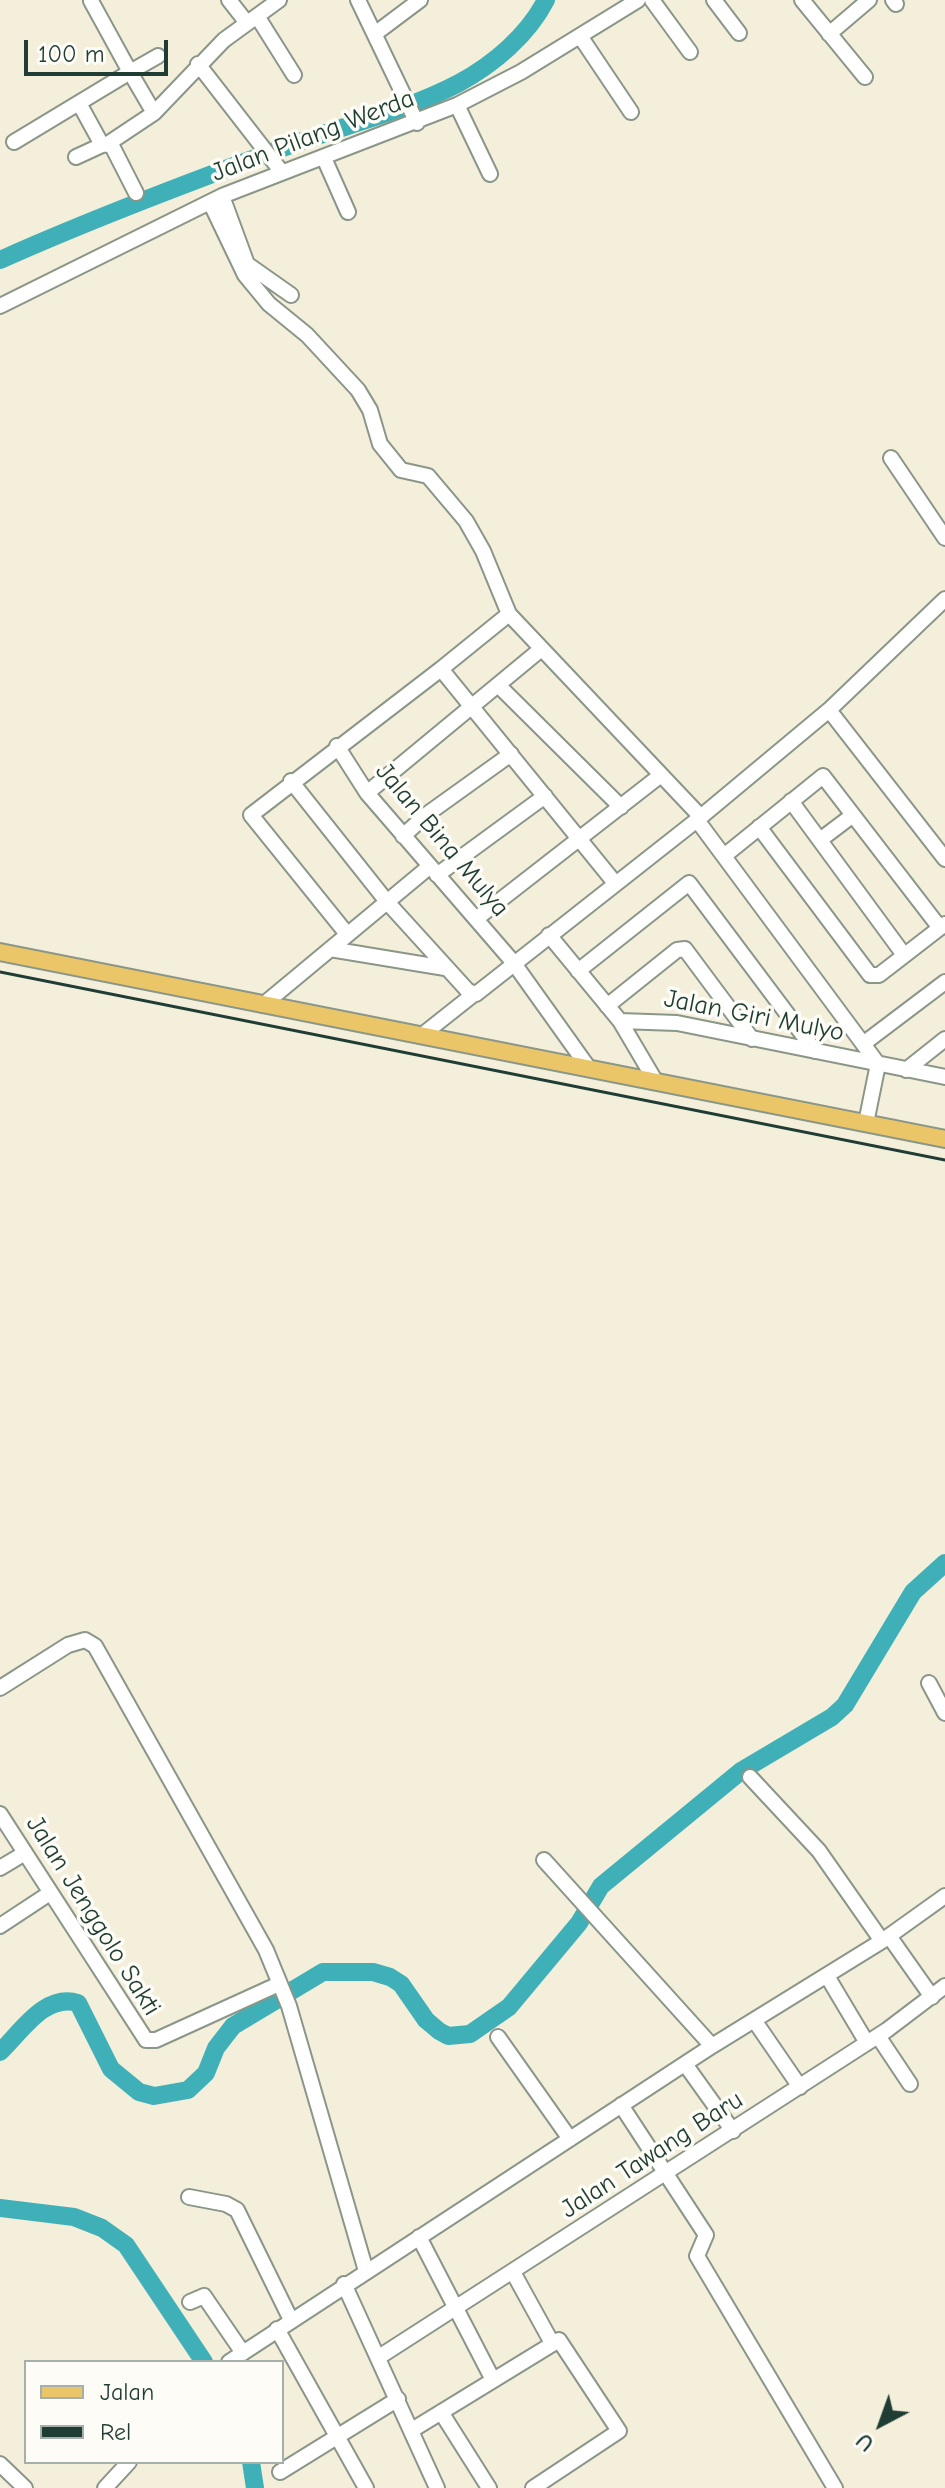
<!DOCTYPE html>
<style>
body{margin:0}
#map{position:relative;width:945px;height:2488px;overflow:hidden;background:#f4efdb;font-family:"Comic Neue",sans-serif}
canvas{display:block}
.legend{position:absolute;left:24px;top:2360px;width:260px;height:104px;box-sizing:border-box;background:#fdfcf7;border:2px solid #a4b0a9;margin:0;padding:10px 14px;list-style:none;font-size:24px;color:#1f3d34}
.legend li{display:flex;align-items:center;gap:16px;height:40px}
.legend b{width:40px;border:2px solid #a4b0a9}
.north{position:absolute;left:841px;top:2384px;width:80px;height:80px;-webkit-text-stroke:6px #fdfcf7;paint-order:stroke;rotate:221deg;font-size:22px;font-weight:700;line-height:32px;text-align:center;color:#1f3d34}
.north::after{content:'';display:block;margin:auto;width:28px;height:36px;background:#1f3d34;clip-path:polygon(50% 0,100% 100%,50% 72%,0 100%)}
.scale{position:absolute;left:24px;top:40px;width:144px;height:36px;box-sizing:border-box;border:4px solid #1f3d34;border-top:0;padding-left:10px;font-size:24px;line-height:28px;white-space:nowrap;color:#1f3d34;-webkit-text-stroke:6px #fdfcf7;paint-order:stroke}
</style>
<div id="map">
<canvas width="945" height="2488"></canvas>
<ul class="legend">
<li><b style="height:10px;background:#ebc669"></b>Jalan</li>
<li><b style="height:10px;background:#1f3d34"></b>Rel</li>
</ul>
<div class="north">U</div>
<div class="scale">100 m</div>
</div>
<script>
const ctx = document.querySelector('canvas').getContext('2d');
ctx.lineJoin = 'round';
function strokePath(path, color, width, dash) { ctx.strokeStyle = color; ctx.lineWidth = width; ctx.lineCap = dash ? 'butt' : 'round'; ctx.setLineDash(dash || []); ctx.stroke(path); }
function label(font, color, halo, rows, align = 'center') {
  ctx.font = font + ' "Comic Neue",sans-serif'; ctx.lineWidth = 7; ctx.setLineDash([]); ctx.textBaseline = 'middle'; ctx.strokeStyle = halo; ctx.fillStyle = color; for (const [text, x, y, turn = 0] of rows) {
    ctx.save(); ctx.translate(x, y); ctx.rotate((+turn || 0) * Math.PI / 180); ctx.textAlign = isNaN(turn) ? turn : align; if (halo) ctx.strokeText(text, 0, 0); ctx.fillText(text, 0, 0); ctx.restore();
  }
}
const river = new Path2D(`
 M0,260C94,218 192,181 288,146C345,125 406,111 459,83C494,64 528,35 546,0
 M0,2052C22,2031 45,1993 78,2003L111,2069L139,2092L154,2096L188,2090L206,2073L216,2048L233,2026L323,1972H373L390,1977L401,1984L426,2020L439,2031L448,2036L470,2034L509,2007L579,1923L601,1886L741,1771L832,1717L845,1705L913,1592L945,1563
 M0,2208L74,2217L102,2228L126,2245L204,2362
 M251,2462L255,2488`);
const minor = new Path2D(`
 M229,0L247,23
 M358,0L417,123
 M652,0L690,52
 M714,0L739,33
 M802,0L865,77
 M893,0L896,4
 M91,1L130,72L158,56
 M257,16L294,75
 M376,33L420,0
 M829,34L869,0
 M580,36L631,112
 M198,64L281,171
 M79,103L102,145L111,144L136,193
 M457,105L490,174
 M14,142L130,72L154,113L224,40L279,0
 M109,143L154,113
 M76,157L102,145
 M324,158L348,212
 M222,196L247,264L291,295
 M210,202L245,275L269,304L307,335L358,390L370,410L380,444L401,470L428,476L466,521L483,551L509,614L701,817
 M0,306L222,196L457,105L521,72L638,0
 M891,458L945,538
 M441,669L509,614
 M499,686L621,807
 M829,710L945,859
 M337,746L367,793L513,962L588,1067
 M291,781L388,903L468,991L476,994L697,820L829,710L945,599
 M367,793L540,650
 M791,801L904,955
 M697,820L878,1064L866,1123
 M759,827L870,975H879L945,924
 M403,836L426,815L511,754
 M820,840L853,815
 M724,856L823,776L940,928
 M437,875L545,796
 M476,919L661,775
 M347,934L251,815L441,669L615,883
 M549,935L620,1021L656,1082
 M330,949L445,968
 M578,971L689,883L815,1051
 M263,1005L429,867
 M607,1006L677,950L685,949L752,1039
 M620,1021L677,1023L945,1077
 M421,1036L474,994
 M863,1044L945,982
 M906,1070L945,1039
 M929,1683L945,1713
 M0,1688L68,1645L85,1640L95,1646L266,1950L289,2006L366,2271
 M750,1777L819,1851L882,1941
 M0,1814L146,2040H156L279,1984
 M544,1860L712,2046
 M0,1868L25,1853
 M0,1926L50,1893
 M889,1936L932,1997
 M827,1976L867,2043
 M754,2020L800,2087
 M878,2036L910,2084
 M498,2037L570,2139
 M685,2064L733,2131
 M621,2105L706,2235L697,2256L835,2488
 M189,2197L226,2204L237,2210L291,2320
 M419,2237L493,2380
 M514,2274L552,2343
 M344,2284L437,2488
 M190,2302L204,2296L243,2353
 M277,2329L366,2488
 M379,2357L887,2030L945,1986
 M229,2362L712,2046L882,1941L945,1896
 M441,2412L489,2488
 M412,2430L559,2340L619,2431L533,2488
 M0,2464L25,2488
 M280,2472L398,2399
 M105,2488L129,2462`);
const major = new Path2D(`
 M0,952L945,1139`);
const rail = new Path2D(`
 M0,972L945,1160`);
const streetNames = [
 ["Jalan Pilang Werda",313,136,-21],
 ["Jalan Bina Mulya",442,840,50],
 ["Jalan Giri Mulyo",754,1016,11],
 ["Jalan Jenggolo Sakti",93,1916,58],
 ["Jalan Tawang Baru",652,2155,-33]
];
strokePath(river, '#3fb0b8', 18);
strokePath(minor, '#8a9688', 18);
strokePath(major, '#8a9688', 20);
strokePath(minor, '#fff', 14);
strokePath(major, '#ebc669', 16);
strokePath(rail, '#1f3d34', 3);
label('26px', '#1f3d34', '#fdfcf7', streetNames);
</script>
